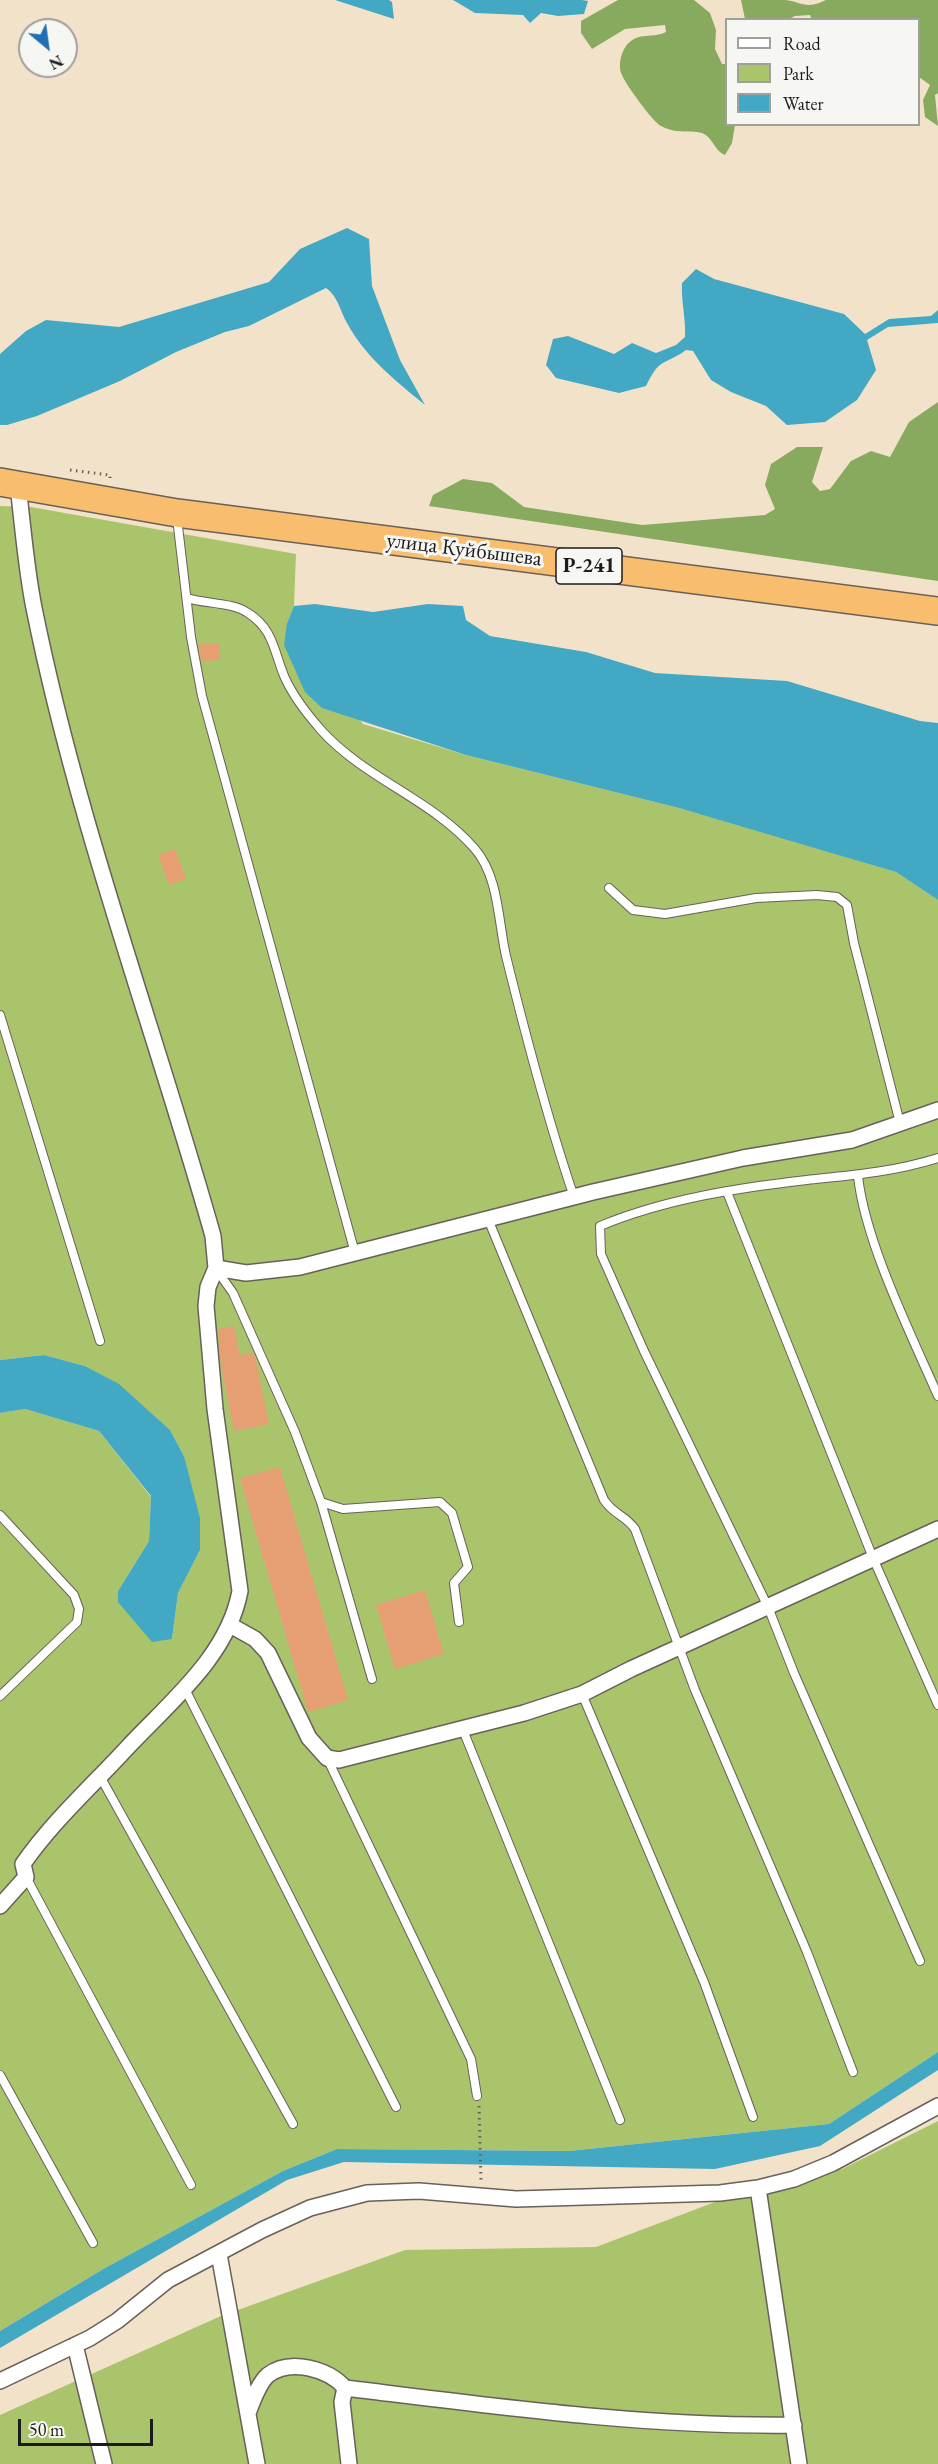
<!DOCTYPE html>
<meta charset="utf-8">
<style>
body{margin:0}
#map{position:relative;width:938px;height:2464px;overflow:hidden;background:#f3e2ca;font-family:"EB Garamond",serif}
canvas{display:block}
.legend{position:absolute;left:725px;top:18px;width:195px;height:108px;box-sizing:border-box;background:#f6f6f2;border:2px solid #9f9f9c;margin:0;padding:8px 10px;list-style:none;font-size:18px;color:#1c1c1c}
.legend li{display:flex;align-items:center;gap:12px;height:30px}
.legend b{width:30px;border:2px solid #9f9f9c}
.north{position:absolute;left:18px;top:18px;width:60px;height:60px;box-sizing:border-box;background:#f6f6f2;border:2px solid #9f9f9c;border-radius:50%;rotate:151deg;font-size:16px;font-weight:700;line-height:24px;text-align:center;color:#1c1c1c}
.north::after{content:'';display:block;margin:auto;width:21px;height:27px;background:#1f6fb2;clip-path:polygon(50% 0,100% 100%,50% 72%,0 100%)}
.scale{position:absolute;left:18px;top:2419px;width:135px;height:27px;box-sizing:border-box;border:3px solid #1c1c1c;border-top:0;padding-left:8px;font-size:18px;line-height:21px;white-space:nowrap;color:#1c1c1c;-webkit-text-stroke:4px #f6f6f2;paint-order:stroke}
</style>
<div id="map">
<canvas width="938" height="2464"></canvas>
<ul class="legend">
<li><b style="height:8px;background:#fff"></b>Road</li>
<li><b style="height:16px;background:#aac46b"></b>Park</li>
<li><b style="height:16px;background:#43a8c3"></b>Water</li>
</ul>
<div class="north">N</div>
<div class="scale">50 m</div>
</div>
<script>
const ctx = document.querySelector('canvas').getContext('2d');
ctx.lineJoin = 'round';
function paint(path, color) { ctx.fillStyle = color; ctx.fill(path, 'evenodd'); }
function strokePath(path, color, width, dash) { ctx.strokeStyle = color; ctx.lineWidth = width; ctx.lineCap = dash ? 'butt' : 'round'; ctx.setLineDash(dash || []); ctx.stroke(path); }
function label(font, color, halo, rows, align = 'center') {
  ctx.font = font + ' "EB Garamond",serif'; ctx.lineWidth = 6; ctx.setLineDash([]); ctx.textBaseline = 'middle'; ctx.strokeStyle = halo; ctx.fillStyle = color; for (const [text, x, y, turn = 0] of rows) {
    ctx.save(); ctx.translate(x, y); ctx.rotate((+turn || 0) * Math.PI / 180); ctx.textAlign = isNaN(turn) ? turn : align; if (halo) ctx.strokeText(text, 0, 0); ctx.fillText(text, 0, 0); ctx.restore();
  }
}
const green = new Path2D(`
 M0,506L31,507L296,554L294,606L287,623L363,724L466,755L679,808L795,841L896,872L938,900V2052L829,2124L569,2151L337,2149L283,2171L105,2268L0,2331V1413L25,1409L99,1431L151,1497L149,1541L118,1591L172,1639L178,1593L200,1550L184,1456L170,1430L119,1385L85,1366L44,1355L0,1360Z
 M938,2121V2464H0V2415L221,2316L405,2250L596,2247L715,2202L842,2169Z`);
const forest = new Path2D(`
 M618,0H694L710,13L716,30L715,49L722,64H726V124L735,125L732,143L725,155C714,151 713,137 702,133C690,129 677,135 661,126C653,122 626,85 622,75C617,65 622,47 631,41C641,33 655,38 666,32L665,25L625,29L592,49L581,33V21Z
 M741,0C755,0 771,0 785,0C802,2 806,10 826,0H938V93L935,95L938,126L925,117L923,100L930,85L919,77L918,20H812L810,15L795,16L789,19H745Z
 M938,402V581L429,506L433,495L463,479L492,483L524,507L642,525L765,515L775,509L765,485L771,464L797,447H823L812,482L820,491L830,489L851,461L871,451L890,457L909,422Z`);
const water = new Path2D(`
 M335,0H389L392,2L394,19Z
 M453,0H582L588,1L584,14L558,16L541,13L530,23L523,15L475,13Z
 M347,228L369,239L372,286L400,360L425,405C395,380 366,358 347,323C340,311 338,296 326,288L249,326L225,332L176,352L120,381L37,416L7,425H0V354L26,331L46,320L119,327L269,282L300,249Z
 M696,269L714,279L844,314L865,334L889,319L931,316L938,310V323L888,327L867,340L876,370L857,400L825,422L787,425L766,406L731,392L711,380L693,351L686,350C662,367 661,356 646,386L619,393L556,378L546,365L553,339L568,336L614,354L632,343L656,353L676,345L685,337C686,318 681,302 682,283Z
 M315,604L373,612L428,604L463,606L466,620L490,636L586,652L655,673L787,681L920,721L938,723V900L896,872L679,808L466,755L322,708L305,692L284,645L287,623L294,606Z
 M44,1355L85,1366L119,1384L170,1430L184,1456L200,1518V1550L178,1593L172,1639L152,1642L118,1602V1591L149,1541L151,1496L99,1431L25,1409L0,1413V1360Z
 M938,2052V2070L820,2146L715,2169L344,2162L287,2180L0,2348V2331L105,2268L283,2171L337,2149L569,2151L829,2124Z`);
const building = new Path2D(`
 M199,644H219L220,660L201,661Z
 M175,849L186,879L169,885L158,855Z
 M234,1326L240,1355L253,1353L256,1360L269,1424L234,1431L221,1364L218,1329Z
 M280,1467L348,1700L308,1712L240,1478Z
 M425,1590L444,1654L395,1669L376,1605Z`);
const path = new Path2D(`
 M70,470L110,475V478
 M479,2106L481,2181`);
const lane = new Path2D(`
 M177,518L191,637L202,696L355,1253
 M187,598C205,604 232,602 248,613C274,629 274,653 285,678C294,698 307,714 321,730C365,779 432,799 475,849C499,877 498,921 506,956C526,1037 547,1118 574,1197
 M609,888L633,910L665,914L756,898L817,895L837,897L847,905L854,943L900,1123
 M0,1015L100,1341
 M858,1176C865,1242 911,1334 938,1396
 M727,1192L873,1558L938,1705
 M488,1219L604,1500C614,1515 625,1515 635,1529L695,1690L807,1952L853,2072
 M216,1269L233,1293L295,1432L321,1502L372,1679
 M321,1502L343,1509L440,1502L452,1513L468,1567L454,1583L459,1622
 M0,1515L74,1595L79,1609L77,1622L0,1696
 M185,1689L396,2107
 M582,1694L704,1982L753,2117
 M463,1730L620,2120
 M327,1758L471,2059L477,2096
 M101,1778L293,2124
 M26,1877L191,2185
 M920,1961L794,1673L768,1607L644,1351L601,1254L600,1226C665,1199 737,1188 807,1180C853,1175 893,1172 938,1158
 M0,2075L93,2243`);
const street = new Path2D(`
 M216,1268L246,1273L300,1267L593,1192L743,1158L852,1140L938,1110
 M230,1625L255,1639L268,1653L309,1738L327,1758L339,1760L524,1713L582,1694L631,1669L938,1529
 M0,1906L26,1877L23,1864C53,1821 92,1786 127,1748C170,1702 228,1656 240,1591L215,1409L206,1306L208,1287L216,1268L213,1236C154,1027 77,822 34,608C26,568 23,527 18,486
 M758,2188L799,2464
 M219,2254L257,2464
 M75,2345L104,2464
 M0,2381L90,2338L117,2321L168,2280L262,2230L310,2208L367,2193L419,2191L516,2199L720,2193L758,2188L794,2179L833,2163L938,2106
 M345,2388L342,2402L349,2464
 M248,2413C253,2401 258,2384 268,2375C290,2358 329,2369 345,2388C493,2406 644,2427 794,2425`);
const highway = new Path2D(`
 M0,482L177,513L938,611`);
const shields = [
 [589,566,66]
];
const shieldNames = [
 ["Р-241",589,566]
];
const streetNames = [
 ["улица Куйбышева",464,550,7]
];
paint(green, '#aac46b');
paint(forest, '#87aa5f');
paint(water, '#43a8c3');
paint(building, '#e69f73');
strokePath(lane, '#676159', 10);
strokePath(street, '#676159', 18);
strokePath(highway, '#676159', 30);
strokePath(path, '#676159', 3, [1.5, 4.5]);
strokePath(lane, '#fff', 8);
strokePath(street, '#fff', 15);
strokePath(highway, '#f9be6d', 27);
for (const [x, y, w] of shields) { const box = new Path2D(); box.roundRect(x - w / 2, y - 18, w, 36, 4.5); ctx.fillStyle = '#f6f6f2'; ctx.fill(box); strokePath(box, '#1c1c1c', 1.5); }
label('bold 21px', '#1c1c1c', null, shieldNames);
label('22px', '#1c1c1c', '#f6f6f2', streetNames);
</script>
